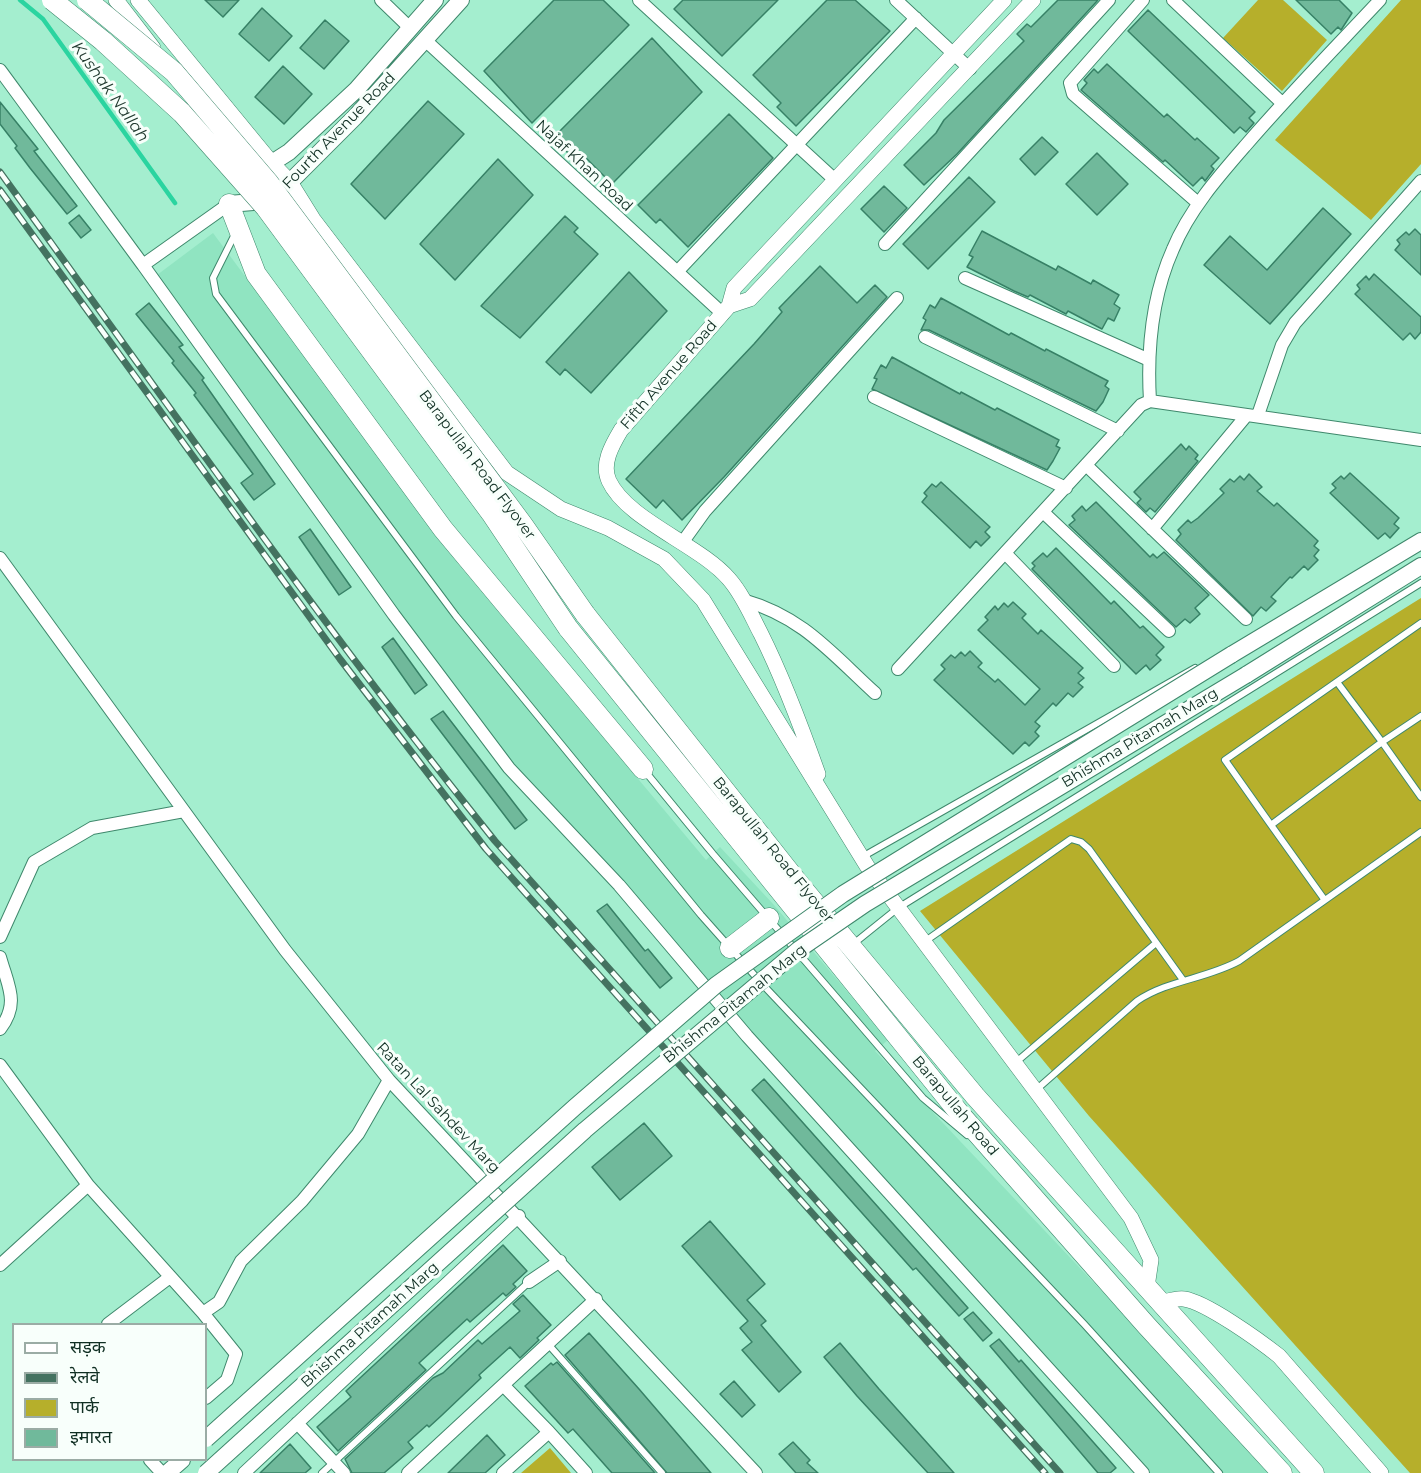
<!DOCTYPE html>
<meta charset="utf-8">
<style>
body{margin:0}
#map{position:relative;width:1421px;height:1473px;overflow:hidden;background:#a4eecf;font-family:Montserrat,"Noto Sans Devanagari",sans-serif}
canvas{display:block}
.legend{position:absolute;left:12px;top:1323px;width:195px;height:138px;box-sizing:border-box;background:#f8fffb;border:2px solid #9baca5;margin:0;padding:8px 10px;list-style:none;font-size:18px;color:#102f23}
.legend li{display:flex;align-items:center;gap:12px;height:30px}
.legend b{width:30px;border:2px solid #9baca5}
</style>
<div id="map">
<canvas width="1421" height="1473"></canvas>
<ul class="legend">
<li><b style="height:8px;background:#fff"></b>सड़क</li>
<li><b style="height:8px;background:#447260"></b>रेलवे</li>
<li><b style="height:16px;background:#b6af2b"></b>पार्क</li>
<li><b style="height:16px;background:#70b99b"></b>इमारत</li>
</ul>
</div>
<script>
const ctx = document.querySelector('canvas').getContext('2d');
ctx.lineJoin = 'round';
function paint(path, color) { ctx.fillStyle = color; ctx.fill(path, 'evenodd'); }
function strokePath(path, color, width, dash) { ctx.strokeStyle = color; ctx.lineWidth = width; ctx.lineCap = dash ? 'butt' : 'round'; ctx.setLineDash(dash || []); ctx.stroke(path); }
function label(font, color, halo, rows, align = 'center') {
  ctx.font = font + ' Montserrat,sans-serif'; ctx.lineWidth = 6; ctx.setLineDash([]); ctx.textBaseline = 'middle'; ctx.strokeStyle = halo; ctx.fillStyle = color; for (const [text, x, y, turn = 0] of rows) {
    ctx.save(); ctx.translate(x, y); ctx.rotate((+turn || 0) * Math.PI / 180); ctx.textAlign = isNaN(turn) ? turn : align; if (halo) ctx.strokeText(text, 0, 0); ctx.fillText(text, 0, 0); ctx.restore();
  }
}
const built = new Path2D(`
 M213,233L459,565L706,860L720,847L774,905L888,1040L875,1051L1163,1356L1269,1473H1150L509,765L149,281Z`);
const green = new Path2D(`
 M1258,0H1283L1327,40L1282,91L1223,38Z
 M1401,0H1421V164L1371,220L1275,140Z
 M1421,598V1473H1410L1089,1116L920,911Z
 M550,1448L571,1473H521Z`);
const stream = new Path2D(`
 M20,0L43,19L175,203`);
const building = new Path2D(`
 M205,0H239L223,17Z
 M554,0H603L629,25L532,123L484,71Z
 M683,0H778L722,56L674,9Z
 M827,0H855L890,31L796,126L777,107L781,103L753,75Z
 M1058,0H1098L957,154L924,185L904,165L936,133L944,120L1024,41L1017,34L1027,24L1031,27Z
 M1296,0H1339L1352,13L1341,30L1338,27L1331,34Z
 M262,8L292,36L269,61L239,34Z
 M1148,10L1255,112L1249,118L1254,123L1246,132L1240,127L1234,133L1128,31Z
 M325,20L349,41L324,69L300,48Z
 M652,38L702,92L612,184L582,154L576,161L553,138Z
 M1107,64L1164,117L1167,114L1195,140L1197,138L1219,158L1211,166L1214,169L1205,181L1202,177L1193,186L1165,160L1163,162L1081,90L1087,83L1084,80L1094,69L1098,73Z
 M283,66L312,94L284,124L255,97Z
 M428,101L464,134L385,219L351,184Z
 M0,102L38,149L34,151L77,206L67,214L30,168L15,148L17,146L0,124Z
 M729,114L773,158L688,247L660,219L656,223L638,205Z
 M1042,137L1058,152L1035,175L1020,159Z
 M1097,153L1128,184L1097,215L1066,184Z
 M498,159L533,195L455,280L420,244Z
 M969,177L995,202L928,269L903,244Z
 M884,186L907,208L884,232L861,209Z
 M1323,208L1351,234L1270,324L1204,265L1230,236L1267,270Z
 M79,215L91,230L81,238L69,223Z
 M565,216L578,228L574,232L598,254L520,338L481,306Z
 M1415,229L1421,235V275L1395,250L1400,244L1397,240L1406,232L1409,235Z
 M982,231L1056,270L1058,266L1091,284L1093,280L1119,295L1114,304L1120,308L1114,321L1108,318L1102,329L1068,311L1066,314L1030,295L1028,297L1014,291L967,267L973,257L969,255Z
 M820,266L857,303L875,285L887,297L724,477L682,520L663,500L656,508L626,479L754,344L782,312L779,308Z
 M629,272L667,311L591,393L565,369L560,375L546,362Z
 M1374,274L1421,317V332L1415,339L1410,333L1403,340L1355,294L1360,289L1357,285L1366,276L1369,280Z
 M941,298L1009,335L1011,333L1045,351L1046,349L1108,381L1105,386L1109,389L1103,402L1096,411L929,330H921L926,320L923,318L930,305L935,308Z
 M149,303L183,345L179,347L204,378L202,380L275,484L254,500L241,483L253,474L194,395L196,393L172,363L174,361L136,314Z
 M892,357L960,394L961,392L995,410L997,408L1059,440L1056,446L1060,448L1053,461L1047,470L872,389L877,379L874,378L881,365L886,368Z
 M1181,444L1186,450L1189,446L1198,455L1195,459L1198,461L1155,512L1150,508L1146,512L1137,503L1141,499L1134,492Z
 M1350,473L1399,518L1394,524L1399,528L1390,538L1385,533L1378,539L1330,493L1336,488L1332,484L1341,476L1344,479Z
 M1249,474L1262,487L1257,491L1274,506L1277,503L1318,541L1314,546L1319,550L1314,556L1318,560L1308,570L1304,566L1292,578L1290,577L1271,597L1276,601L1266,611L1261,607L1253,616L1176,540L1181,534L1178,530L1188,520L1191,523L1198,518L1224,493L1220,489L1230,479L1234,482L1240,476L1244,480Z
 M941,482L990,527L985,532L990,537L981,546L976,541L970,548L922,502L927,496L924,493L932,484L936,487Z
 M1096,502L1150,557L1153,554L1157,558L1164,552L1209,595L1195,608L1200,614L1190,623L1185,619L1176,627L1069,525L1075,520L1072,516L1082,506L1086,511Z
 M310,529L351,587L339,595L299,537Z
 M1056,548L1111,604L1114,601L1140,628L1143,626L1164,647L1156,655L1161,660L1150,670L1146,665L1136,674L1032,569L1035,566L1032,563L1043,553L1047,557Z
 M1013,602L1026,614L1022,618L1038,634L1041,630L1083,668L1078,673L1084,678L1078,683L1083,687L1073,697L1068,693L1056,706L1053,703L1035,722L1040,726L1035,732L1039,736L1029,746L1025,742L1013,754L934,680L945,669L941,665L951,655L955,658L961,652L965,656L970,651L982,663L978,667L995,682L998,679L1025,705L1040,689L978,630L988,620L985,617L995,606L998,610L1004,603L1008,607Z
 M393,638L427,685L415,694L382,647Z
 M443,711L527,820L515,829L431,719Z
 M607,904L645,951L648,949L672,978L660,988L597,911Z
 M764,1079L968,1308L959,1316L916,1268L913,1270L752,1090Z
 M644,1123L672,1156L620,1200L592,1167Z
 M710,1221L765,1284L747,1300L766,1321L761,1325L801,1372L779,1392L742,1350L752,1342L740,1328L748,1321L682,1246Z
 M503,1245L527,1271L513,1284L516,1287L506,1296L503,1293L470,1322L467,1319L419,1363L426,1370L338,1451L317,1427L351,1397L346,1391Z
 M523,1295L551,1325L537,1338L539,1340L520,1358L510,1347L479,1375L481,1378L441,1416L429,1427L427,1425L408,1442L413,1448L384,1473H352L345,1459L433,1378L443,1373L478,1340L482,1344L520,1311L513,1304Z
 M973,1312L992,1333L983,1341L964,1319Z
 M589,1333L639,1389L711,1473H667L565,1355Z
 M999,1339L1019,1362L1021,1360L1116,1468L1110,1473H1098L990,1346Z
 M840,1343L879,1389L954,1473H928L857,1396L824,1357Z
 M557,1362L655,1473H612L573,1429L568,1433L525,1386L551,1363L553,1365Z
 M734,1381L755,1405L742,1417L720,1394Z
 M487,1435L505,1455L485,1473H448Z
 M793,1442L810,1460L807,1463L818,1473H796L779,1454Z
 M290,1444L311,1468L305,1473H260Z`);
const service = new Path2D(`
 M235,234L213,278L216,294L456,616L701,915L764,986L1084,1324L1219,1473
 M1337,682L1382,742L1421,716
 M644,770L713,854L923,1098L967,1135
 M1271,825L1225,760L1421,623
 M862,857L1195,668
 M1324,899L1271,825L1382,742L1421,797
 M924,942L1071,839L1081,842L1089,849L1183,980
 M852,945L898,908L1421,583
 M1015,1063L1156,943
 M1037,1089L1137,1001C1168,980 1206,979 1239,961L1421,832
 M548,1344L662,1473
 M322,1473L529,1282`);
const minor = new Path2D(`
 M381,0L410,28
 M639,0L835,180
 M896,0L970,69
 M1143,0L1070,83L1073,94L1198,203
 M1173,0L1282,103
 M425,40L723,314
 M0,70L143,265
 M229,204L143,265L394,615L509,768L619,885L747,1036L1143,1473
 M885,244L1109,0
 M677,272L916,18
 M965,278L1147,359
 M925,337L1118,431
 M874,397L1066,488
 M1150,401C1147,350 1152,296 1173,249C1189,210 1219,176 1246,145C1289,95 1335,48 1380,0
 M1258,415L1282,345L1295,323L1421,181
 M1087,466L1246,619
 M1043,512L1169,631
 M1152,529L1246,416
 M682,543L705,511L897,298
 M1006,554L1114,666
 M0,558L285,950L389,1080L756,1473
 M743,600C803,617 831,653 875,693
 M898,669L1141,405L1150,401L1421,440
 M0,937L34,862L92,828L184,811
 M0,957C8,986 20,1003 0,1029
 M0,1065L88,1185L203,1313L236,1354L227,1380L206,1398
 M0,1265L88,1185
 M529,1282L560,1261
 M203,1313L219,1302L241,1261L302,1201L358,1134L389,1080
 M108,1324L170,1277
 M504,1386L549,1432
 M297,1423L344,1473
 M150,1460L162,1473
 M244,1473L519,1216
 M408,1473L596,1299
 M503,1473L549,1432L586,1473`);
const tertiary = new Path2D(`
 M116,0L153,48
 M138,0L271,162L290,182L313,219L507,473L561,509L608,528L664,559L703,600L867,866L1131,1218L1151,1260L1147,1287
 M729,306L750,299L1033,0
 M818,774C801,726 784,680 761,634C751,615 743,595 729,579C700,545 627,520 609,481C601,464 612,445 621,430L729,306L734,288L1004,0
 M1161,1303C1168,1301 1177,1298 1184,1299C1206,1302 1260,1341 1279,1356L1381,1473`);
const secondary = new Path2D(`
 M250,177L289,152L357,89L435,0
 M229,204L265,201L281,191L355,117L461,0
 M1231,655L1421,541
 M1246,675L1421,566
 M167,1473L182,1460`);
const trunk = new Path2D(`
 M229,204L256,274L443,529L643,769
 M585,614L799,884L975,1096L1314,1473
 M568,628L960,1114L1146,1325L1282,1473
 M730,948L769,918`);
const rail = new Path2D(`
 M0,172C163,397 321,625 495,841L1060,1473
 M0,190L340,659L486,849L1045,1473`);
const secondaryBridge = new Path2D(`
 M206,1439L575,1107L716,985L843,894L1231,655
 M206,1473L585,1130L798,950L865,904L1246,675`);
const trunkBridge = new Path2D(`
 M52,0L103,41L182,113L266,208L491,513L568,628
 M87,0L174,72L268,182L523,525L585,614`);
const streetNames = [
 ["Fourth Avenue Road",339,131,-46],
 ["Najaf Khan Road",584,166,43],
 ["Fifth Avenue Road",669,375,-49],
 ["Barapullah Road Flyover",477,465,53],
 ["Bhishma Pitamah Marg",1140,738,-31],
 ["Barapullah Road Flyover",773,850,51],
 ["Bhishma Pitamah Marg",735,1004,-39],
 ["Barapullah Road",955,1106,50],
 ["Ratan Lal Sahdev Marg",438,1108,47],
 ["Bhishma Pitamah Marg",370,1325,-42]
];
const waterNames = [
 ["Kushak Nallah",110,92,54]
];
paint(built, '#90e4c1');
paint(green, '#b6af2b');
strokePath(stream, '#2bd4a0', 4.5);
paint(building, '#70b99b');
strokePath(building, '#378166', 1.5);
strokePath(service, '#3f886c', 8);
strokePath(minor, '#3f886c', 14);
strokePath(tertiary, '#3f886c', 16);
strokePath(secondary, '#3f886c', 18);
strokePath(trunk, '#3f886c', 21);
strokePath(service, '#fff', 6);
strokePath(minor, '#fff', 12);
strokePath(tertiary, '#fff', 15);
strokePath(secondary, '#fff', 16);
strokePath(trunk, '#fff', 20);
strokePath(rail, '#447260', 7);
strokePath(rail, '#f8fffb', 4.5, [14]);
strokePath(secondaryBridge, '#3f886c', 18, []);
strokePath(trunkBridge, '#3f886c', 21, []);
strokePath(secondaryBridge, '#fff', 16);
strokePath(trunkBridge, '#fff', 20);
label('15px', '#102f23', '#f8fffb', streetNames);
label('italic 16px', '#223b30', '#f8fffb', waterNames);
</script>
